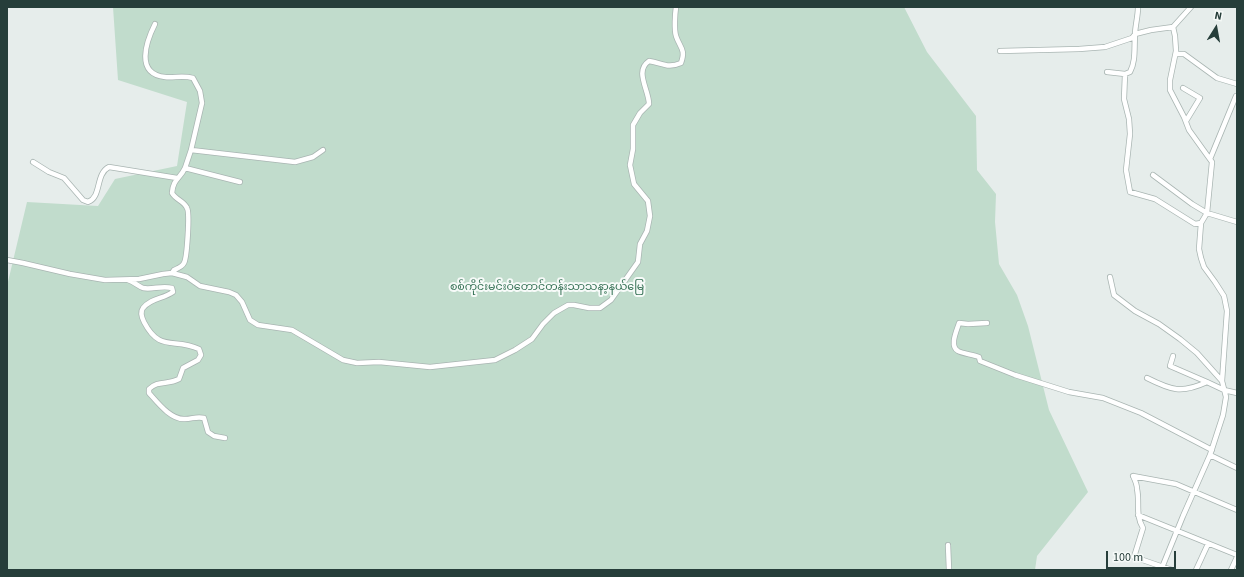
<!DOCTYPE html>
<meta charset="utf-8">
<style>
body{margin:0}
#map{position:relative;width:1244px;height:577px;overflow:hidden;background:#e6edeb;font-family:"Source Sans 3",sans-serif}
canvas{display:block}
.frame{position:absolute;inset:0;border:8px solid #263e3a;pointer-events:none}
.north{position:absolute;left:1196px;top:8px;width:40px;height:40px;-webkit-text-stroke:3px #f6faf8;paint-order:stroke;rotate:11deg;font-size:11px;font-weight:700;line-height:16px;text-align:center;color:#263e3a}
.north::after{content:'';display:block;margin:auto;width:14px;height:18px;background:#263e3a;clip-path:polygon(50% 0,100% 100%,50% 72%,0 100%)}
.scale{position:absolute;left:1106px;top:551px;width:70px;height:18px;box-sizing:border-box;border:2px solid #263e3a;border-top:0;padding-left:5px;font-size:12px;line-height:14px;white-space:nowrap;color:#263e3a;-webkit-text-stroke:3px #f6faf8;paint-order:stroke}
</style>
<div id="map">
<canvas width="1244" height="577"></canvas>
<div class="frame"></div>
<div class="north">N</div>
<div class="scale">100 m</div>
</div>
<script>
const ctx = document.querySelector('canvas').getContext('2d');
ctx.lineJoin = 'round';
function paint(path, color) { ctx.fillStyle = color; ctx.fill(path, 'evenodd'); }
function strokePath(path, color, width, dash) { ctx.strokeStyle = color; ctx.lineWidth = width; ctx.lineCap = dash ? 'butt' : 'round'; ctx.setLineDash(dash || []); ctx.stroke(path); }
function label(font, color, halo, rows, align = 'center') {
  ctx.font = font + ' "Source Sans 3","Noto Sans Myanmar",sans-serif'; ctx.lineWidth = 4; ctx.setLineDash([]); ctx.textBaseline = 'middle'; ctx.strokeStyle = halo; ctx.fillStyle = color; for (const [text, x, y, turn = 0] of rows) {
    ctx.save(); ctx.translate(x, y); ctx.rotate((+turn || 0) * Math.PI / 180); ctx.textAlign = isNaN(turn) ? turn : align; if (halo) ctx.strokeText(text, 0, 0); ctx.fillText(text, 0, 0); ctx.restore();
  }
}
const green = new Path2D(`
 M113,7H904L927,52L976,116L977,170L996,194L995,222L999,264L1017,295L1028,326L1049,410L1088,492L1037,556L1035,570H7V286L27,202L98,206L115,179L177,166L187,102L118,80Z`);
const minor = new Path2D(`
 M155,24C146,42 135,74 165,77C174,78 183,75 193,78L200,91L202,103L191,150
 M1173,27L1175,36L1176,51L1170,80V90L1184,117L1189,130L1212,162L1207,213L1237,222
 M1000,51L1079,49L1105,47L1132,38L1135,34L1151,30L1173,27L1191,7
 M1176,54H1184L1217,78L1237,84
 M1107,72L1125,74L1130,72C1136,61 1134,48 1135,35C1135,26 1138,17 1138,7
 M1125,74L1124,99L1129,119L1130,134L1126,170L1130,192L1155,199L1195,224L1201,223
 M1183,88L1200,98L1186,121
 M1210,159L1236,96
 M33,162L49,172L64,178L83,200L88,202C102,197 95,174 109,167L177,178
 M185,168L191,150L295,162L313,157L323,150
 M1153,175L1192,204L1207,213L1201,223L1199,249L1201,258L1204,267L1215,282L1224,296L1227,311L1222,381L1226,397L1223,415L1210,455L1237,468
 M7,260L23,263L70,274L105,280L139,279L163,274L172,273L187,277L200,286L229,292L236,295L242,302L250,320L258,325L292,330L343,360L357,363L379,362L430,367L495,360L515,350L532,339L543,324L554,313L568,305H574L589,308H600L611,300L638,262L640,244L647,231L650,216L648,201L634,184L630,165L633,149V125L640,113L649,104C649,90 634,71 649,61C663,63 667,69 681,63C686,49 680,48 676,36C674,29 675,14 676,7
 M172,273L174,270C178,268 182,267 184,263C187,258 190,213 187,208C184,201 176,200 172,193C173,179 180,179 185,168L240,182
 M1110,277L1114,295L1135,311L1159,324L1180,339L1197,353L1222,381
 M128,280C134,282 138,286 143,288C152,290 162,285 172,288L173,292C163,299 151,298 143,308C140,312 142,318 144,322C160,353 174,337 199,349L201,355L198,360L183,368L179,379C168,385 158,380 149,389V393C158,403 171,420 185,419C192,419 197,416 204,418L208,432L214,436L225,438
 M987,323L968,324L959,323C957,330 949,346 958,351C961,353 974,355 979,357L980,361L1015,375L1069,392L1103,398L1141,413L1212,450
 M1173,356L1170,366L1207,382L1224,390L1237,393
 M1147,378C1171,390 1181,394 1207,382
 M1133,476C1135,480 1137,484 1137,489C1140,502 1135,515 1143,528L1134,557L1172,570
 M1133,476L1176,484L1237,510
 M1138,515L1237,555
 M948,545L949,570
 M1161,570L1183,516L1210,455
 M1196,570L1208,544
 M1231,570L1237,557`);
const parkNames = [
 ["စစ်ကိုင်းမင်းဝံတောင်တန်းသာသနာ့နယ်မြေ",547,288]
];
paint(green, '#c1dccc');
strokePath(minor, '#a9b5b2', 6);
strokePath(minor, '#fff', 4.5);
label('11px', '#347054', '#f6faf8', parkNames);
</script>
